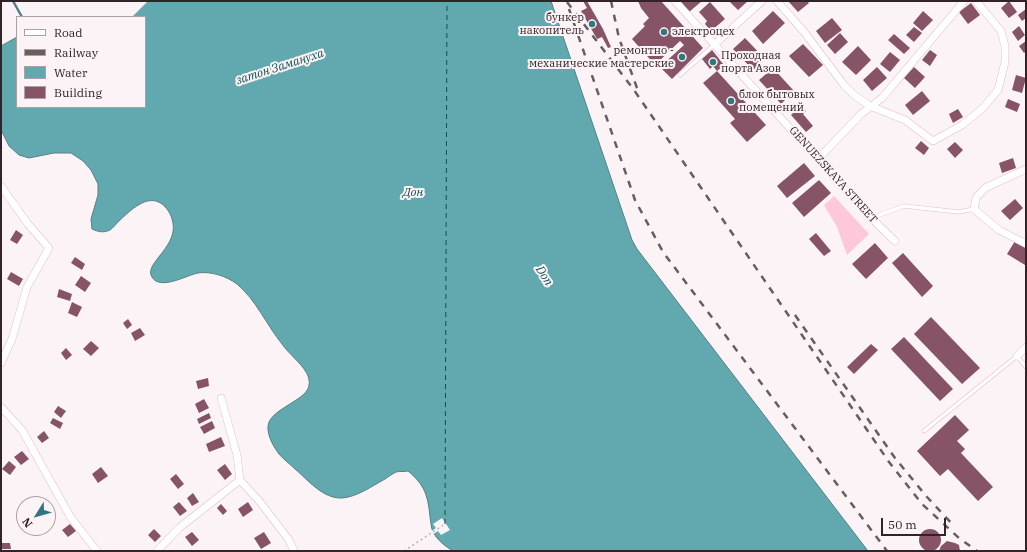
<!DOCTYPE html>
<meta charset="utf-8">
<style>
body{margin:0}
#map{position:relative;width:1027px;height:552px;overflow:hidden;background:#fcf3f6;font-family:"IBM Plex Serif",serif}
canvas{display:block}
.frame{position:absolute;inset:0;border:2px solid #322328;pointer-events:none}
.legend{position:absolute;left:16px;top:16px;width:130px;height:92px;box-sizing:border-box;background:#fcf3f6;border:1px solid #aba0a4;margin:0;padding:5px 7px;list-style:none;font-size:12px;color:#322328}
.legend li{display:flex;align-items:center;gap:8px;height:20px}
.legend b{width:20px;border:1px solid #aba0a4}
.north{position:absolute;left:16px;top:496px;width:40px;height:40px;box-sizing:border-box;background:#fcf3f6;border:1px solid #aba0a4;border-radius:50%;rotate:233deg;font-size:11px;font-weight:700;line-height:16px;text-align:center;color:#322328}
.north::after{content:'';display:block;margin:auto;width:14px;height:18px;background:#2f787e;clip-path:polygon(50% 0,100% 100%,50% 72%,0 100%)}
.scale{position:absolute;left:881px;top:518px;width:65px;height:18px;box-sizing:border-box;border:2px solid #322328;border-top:0;padding-left:5px;font-size:12px;line-height:14px;white-space:nowrap;color:#322328;-webkit-text-stroke:3px #fcf3f6;paint-order:stroke}
</style>
<div id="map">
<canvas width="1027" height="552"></canvas>
<div class="frame"></div>
<ul class="legend">
<li><b style="height:5px;background:#fff"></b>Road</li>
<li><b style="height:5px;background:#6a5c61"></b>Railway</li>
<li><b style="height:11px;background:#61a9af"></b>Water</li>
<li><b style="height:11px;background:#875366"></b>Building</li>
</ul>
<div class="north">N</div>
<div class="scale">50 m</div>
</div>
<script>
const ctx = document.querySelector('canvas').getContext('2d');
ctx.lineJoin = 'round';
function paint(path, color) { ctx.fillStyle = color; ctx.fill(path, 'evenodd'); }
function strokePath(path, color, width, dash) { ctx.strokeStyle = color; ctx.lineWidth = width; ctx.lineCap = dash ? 'butt' : 'round'; ctx.setLineDash(dash || []); ctx.stroke(path); }
function label(font, color, halo, rows, align = 'center') {
  ctx.font = font + ' "IBM Plex Serif",serif'; ctx.lineWidth = 4; ctx.setLineDash([]); ctx.textBaseline = 'middle'; ctx.strokeStyle = halo; ctx.fillStyle = color; for (const [text, x, y, turn = 0] of rows) {
    ctx.save(); ctx.translate(x, y); ctx.rotate((+turn || 0) * Math.PI / 180); ctx.textAlign = isNaN(turn) ? turn : align; if (halo) ctx.strokeText(text, 0, 0); ctx.fillText(text, 0, 0); ctx.restore();
  }
}
const green = new Path2D(`
 M834,196L869,234L847,255L837,227L824,205Z`);
const water = new Path2D(`
 M149,1H551L632,240L637,249L868,551H453C445,546 438,541 433,532C431,528 431,522 430,517C428,496 425,485 408,471C405,472 399,471 396,472C392,474 388,477 385,479C372,486 357,497 342,498C323,499 308,480 295,469C290,464 283,459 279,454C273,446 265,432 269,422C276,407 308,399 309,385C310,381 308,375 306,372C300,362 289,354 282,344C266,324 256,300 237,284C226,276 211,271 198,273C187,275 160,291 152,277C143,263 181,246 172,219C171,214 166,207 162,204C147,193 130,211 119,221C117,223 113,228 110,230C104,233 98,232 92,229L91,219L98,195V184L91,170L83,161L71,153H54L29,158L19,155L9,146L1,130V46L17,37V107H145V17H133Z`);
const pier = new Path2D(`
 M442,518L450,530L441,535L438,531L432,535L430,532L436,528L433,524Z`);
const stream = new Path2D(`
 M13,1L22,17`);
const ferry = new Path2D(`
 M445,524L447,1`);
const building = new Path2D(`
 M583,1H587L603,29L611,47L608,48L602,37L597,39L581,11L587,8Z
 M638,1H661L703,48L672,79L660,67L684,45L680,41L655,65L632,39L645,26L643,24L649,18L641,8Z
 M680,1H702L689,12Z
 M729,1H748L738,10Z
 M788,1H807L809,3L798,12Z
 M1009,1L1017,12L1009,18L1001,8Z
 M710,2L725,19L711,31L705,24L707,21L699,12Z
 M971,3L980,15L968,24L959,12Z
 M1026,9V18L1022,21L1018,15Z
 M773,11L785,23L763,44L752,31Z
 M923,11L933,20L922,31L913,23Z
 M832,18L842,30L825,43L816,31Z
 M1019,26L1025,35L1018,41L1012,32Z
 M914,27L922,33L914,42L906,35Z
 M840,33L848,42L835,54L827,45Z
 M894,34L910,48L904,54L888,40Z
 M745,38L765,59L753,70L733,49Z
 M1026,41V51L1024,53L1019,46Z
 M803,44L823,65L809,77L789,56Z
 M858,46L871,60L856,75L842,62Z
 M712,50L724,65L717,71L713,66L710,69L702,59Z
 M930,50L937,55L930,66L922,60Z
 M890,52L900,60L890,72L880,64Z
 M877,67L887,78L872,91L863,80Z
 M914,67L925,77L915,88L904,78Z
 M773,68L794,91L781,104L759,80Z
 M717,71L766,125L747,142L730,123L735,119L703,83Z
 M1016,75L1026,78L1022,93L1012,90Z
 M922,91L930,101L913,115L905,105Z
 M1008,99L1020,104L1017,112L1005,107Z
 M801,105L806,111L803,114L813,126L806,132L791,115Z
 M958,109L963,117L953,123L949,114Z
 M921,141L929,148L924,155L915,148Z
 M955,142L963,150L955,158L947,149Z
 M1013,158L1016,168L1002,173L999,163Z
 M804,163L815,176L787,198L777,186Z
 M819,180L831,193L804,217L792,203Z
 M1015,199L1023,208L1010,220L1001,211Z
 M16,230L23,235L17,244L10,240Z
 M816,233L831,251L824,256L809,239Z
 M1015,241L1026,248L1025,265L1007,254Z
 M875,243L888,258L866,279L852,264Z
 M903,253L933,286L922,297L892,263Z
 M75,257L85,264L82,270L71,263Z
 M11,272L23,279L19,286L7,279Z
 M81,276L91,283L85,292L75,285Z
 M59,289L72,294L70,301L57,297Z
 M72,302L82,307L77,317L68,313Z
 M931,317L980,368L962,384L914,334Z
 M128,319L132,325L127,329L123,323Z
 M140,328L145,335L135,341L131,333Z
 M904,337L953,389L940,401L891,349Z
 M91,341L99,348L91,356L83,349Z
 M871,344L878,350L854,374L847,367Z
 M66,348L72,355L66,360L61,353Z
 M208,378L209,386L198,389L196,381Z
 M204,399L209,408L199,413L195,404Z
 M58,406L66,411L61,418L54,412Z
 M209,413L211,418L199,424L197,419Z
 M955,415L969,430L957,441L965,449L961,453L993,487L978,501L948,469L940,476L917,451Z
 M53,418L63,423L60,429L50,423Z
 M212,421L215,428L204,434L200,427Z
 M44,431L49,438L42,443L37,437Z
 M221,437L225,446L209,452L206,444Z
 M22,451L29,459L21,465L14,457Z
 M9,461L16,467L10,475L2,469Z
 M225,464L232,474L225,480L217,470Z
 M101,467L108,476L98,483L92,474Z
 M176,474L184,484L178,489L170,479Z
 M193,493L199,502L192,506L187,498Z
 M179,502L187,511L180,516L173,507Z
 M248,502L253,510L243,517L238,509Z
 M221,504L227,511L223,515L217,508Z
 M70,524L76,531L68,537L62,530Z
 M154,529L161,536L155,542L148,535Z
 M919 540a11 11 0 1 1 22 0a11 11 0 1 1-22 0Z
 M192,532L199,540L192,546L185,537Z
 M264,532L271,543L261,549L254,538Z
 M947,541L955,543L959,545L960,551H939L941,546Z
 M1,543H10L11,549H1Z`);
const path = new Path2D(`
 M404,551L445,524`);
const service = new Path2D(`
 M680,75L714,45
 M871,218L904,206L959,212L974,209
 M924,431L1017,356L1026,367`);
const minor = new Path2D(`
 M675,1L871,218L895,241
 M777,1L805,33L844,85L854,95L870,106L905,120L933,141L962,125L983,108L998,90L1005,62V46L1001,31L976,1
 M715,44L762,1
 M818,159L861,114L882,98L964,1
 M1026,169L985,188L976,198L974,209L999,230L1026,244
 M1,186L28,224L49,248L27,287L12,339L1,363
 M1017,356L1026,347
 M221,398L237,455L240,480L260,502L289,540L294,551
 M1,407L22,430L71,518L97,551
 M157,551L179,528L240,480`);
const rail = new Path2D(`
 M611,1L619,38L637,88L640,92
 M567,2L634,90L889,462L922,504L959,538L977,551
 M569,9L635,200L663,252L887,551
 M795,315L895,458L927,497L955,527`);
const markers = [
 [592,24,4,"#2f787e"],
 [664,32,4,"#2f787e"],
 [682,57,4,"#2f787e"],
 [713,62,4,"#2f787e"],
 [731,101,4,"#2f787e"]
];
const poiNames = [
 ["бункер",584,18,"right"],
 ["накопитель",584,31,"right"],
 ["электроцех",672,32],
 ["ремонтно -",674,51,"right"],
 ["механические мастерские",674,64,"right"],
 ["Проходная",721,56],
 ["порта Азов",721,69],
 ["блок бытовых",739,95],
 ["помещений",739,108]
];
const streetNames = [
 ["GENUEZSKAYA STREET",833,175,48]
];
const waterNames = [
 ["затон Замануха",280,67,-18],
 ["Дон",413,193],
 ["Don",544,276,58]
];
paint(green, '#fdc8da');
paint(water, '#61a9af');
strokePath(water, '#538186', 1);
paint(pier, '#fcf3f6');
strokePath(stream, '#538186', 2.5);
strokePath(ferry, '#0d5054', 1, [5, 4]);
paint(building, '#875366');
strokePath(service, '#e5bcca', 4.5);
strokePath(minor, '#e5bcca', 8);
strokePath(path, '#bfb4b8', 1.5, [2, 3]);
strokePath(service, '#fff', 3.5);
strokePath(minor, '#fff', 7);
strokePath(rail, '#6a5c61', 2.5, [7, 7]);
for (const [x, y, r, color] of markers) { const dot = new Path2D(); dot.arc(x, y, r, 0, 2 * Math.PI); ctx.fillStyle = color; ctx.fill(dot); strokePath(dot, '#fcf3f6', 1.5); }
label('11px', '#322328', '#fcf3f6', poiNames, 'left');
label('11px', '#322328', '#fcf3f6', streetNames);
label('italic 12px', '#0d5054', '#fcf3f6', waterNames);
</script>
